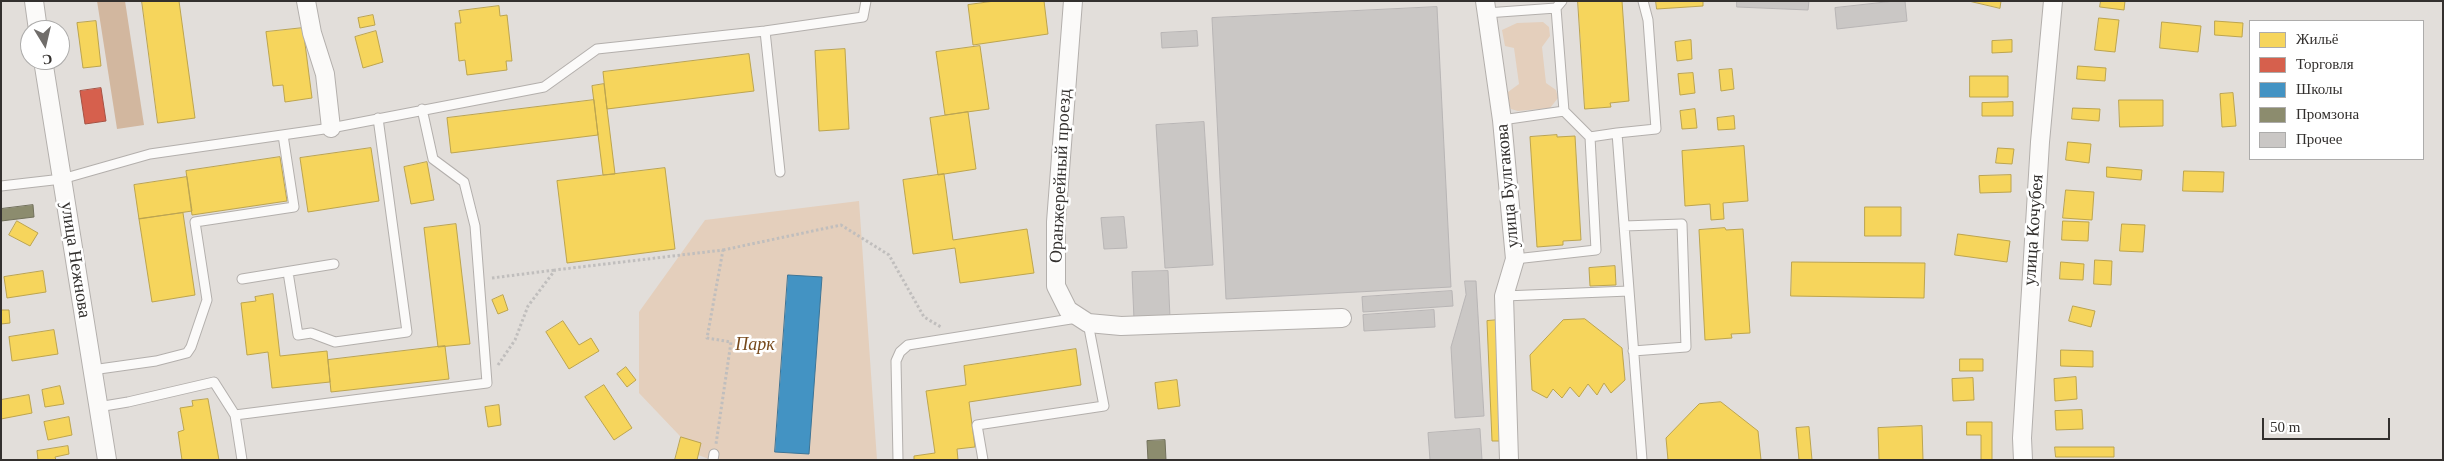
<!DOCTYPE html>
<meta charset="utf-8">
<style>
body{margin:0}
#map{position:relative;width:2444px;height:461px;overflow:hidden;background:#e2deda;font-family:Georgia,serif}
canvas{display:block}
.frame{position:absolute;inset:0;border:2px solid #33302e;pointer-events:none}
.legend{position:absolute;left:2249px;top:20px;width:175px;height:140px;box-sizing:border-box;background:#fff;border:1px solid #adacab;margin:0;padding:6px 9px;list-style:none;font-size:15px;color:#33302e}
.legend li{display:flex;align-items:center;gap:10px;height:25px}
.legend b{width:25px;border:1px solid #adacab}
.north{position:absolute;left:20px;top:20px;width:50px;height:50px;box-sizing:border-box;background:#fff;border:1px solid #adacab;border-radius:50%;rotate:171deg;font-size:14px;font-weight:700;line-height:20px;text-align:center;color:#33302e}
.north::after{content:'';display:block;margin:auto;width:18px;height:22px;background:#706d6a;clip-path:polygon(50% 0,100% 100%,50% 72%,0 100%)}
.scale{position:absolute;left:2262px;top:418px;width:128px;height:22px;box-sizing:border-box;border:2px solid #33302e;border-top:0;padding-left:6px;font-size:15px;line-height:18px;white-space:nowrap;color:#33302e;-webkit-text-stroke:4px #fff;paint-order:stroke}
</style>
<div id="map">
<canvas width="2444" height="461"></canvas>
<div class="frame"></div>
<ul class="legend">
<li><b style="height:14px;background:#f6d55c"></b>Жильё</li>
<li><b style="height:14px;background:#d6604d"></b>Торговля</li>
<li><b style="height:14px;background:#4393c3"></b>Школы</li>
<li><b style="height:14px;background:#8c8c6e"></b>Промзона</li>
<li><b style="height:14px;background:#cac7c5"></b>Прочее</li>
</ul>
<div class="north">С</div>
<div class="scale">50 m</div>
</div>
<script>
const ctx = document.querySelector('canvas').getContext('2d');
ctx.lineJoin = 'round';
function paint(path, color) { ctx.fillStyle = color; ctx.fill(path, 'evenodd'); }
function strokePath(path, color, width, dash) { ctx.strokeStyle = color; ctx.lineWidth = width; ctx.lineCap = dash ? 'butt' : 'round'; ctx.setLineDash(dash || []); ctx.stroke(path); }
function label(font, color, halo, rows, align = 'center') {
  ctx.font = font + ' Georgia,serif'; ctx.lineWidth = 5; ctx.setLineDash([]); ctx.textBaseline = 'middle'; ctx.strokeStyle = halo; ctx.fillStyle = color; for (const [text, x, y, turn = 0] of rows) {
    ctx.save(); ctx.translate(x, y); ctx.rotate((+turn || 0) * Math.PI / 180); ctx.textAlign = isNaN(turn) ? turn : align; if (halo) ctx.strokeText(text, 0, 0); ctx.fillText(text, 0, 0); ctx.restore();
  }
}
const green = new Path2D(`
 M1543,22L1549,27L1550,36L1542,47L1546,83L1556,90L1558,98L1550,108L1518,111L1511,109L1508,103V92L1519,84L1514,48L1505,46L1502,30L1517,23Z
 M859,201L877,460H712L698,455L639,393V312L705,220Z`);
const forest = new Path2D(`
 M97,1H125L144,125L117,129Z`);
const homes = new Path2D(`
 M142,1H179L195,118L158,123Z
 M995,1H1044L1048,34L973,45L968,5Z
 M1578,1H1622L1629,101L1610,103L1611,107L1585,109Z
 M1656,1H1703V6L1657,9Z
 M1969,1H2001L2000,8Z
 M2101,1H2125L2124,10L2100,7Z
 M499,6L500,16L507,15L512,61H506L507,70L467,75L465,60L459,61L455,23H461L459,11Z
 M373,15L375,25L360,28L358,18Z
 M2099,18L2119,20L2115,52L2095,50Z
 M96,21L101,66L83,68L77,23Z
 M2215,21L2243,23L2242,37L2215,35Z
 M2162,22L2201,26L2198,52L2160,48Z
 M303,28L312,98L285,102L283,85L273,86L266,32Z
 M376,31L383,62L363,68L355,37Z
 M1691,40L1692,59L1677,61L1675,42Z
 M2012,40V52L1992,53V41Z
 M980,46L989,109L945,115L936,52Z
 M845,49L849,129L819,131L815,51Z
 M749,54L754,91L607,109L603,72Z
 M2078,66L2106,68L2105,81L2077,79Z
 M1732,69L1734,89L1721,91L1719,70Z
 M1693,73L1695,93L1680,95L1678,74Z
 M1970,76H2008V97H1970Z
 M604,84L615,174L603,175L592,86Z
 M2233,93L2236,126L2222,127L2220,94Z
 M594,100L598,135L451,153L447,118Z
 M2119,100H2163V126L2120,127Z
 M2013,102V116H1982V103Z
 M2073,108L2100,109L2099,121L2072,119Z
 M1695,109L1697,128L1682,129L1680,111Z
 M968,112L976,169L938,175L930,118Z
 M1734,116L1735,129L1718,130L1717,118Z
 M1557,135V137L1575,136L1581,240L1563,241V245L1537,247L1530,137Z
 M2068,142L2091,144L2089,163L2066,160Z
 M1744,146L1748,201L1723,203L1724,219L1711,220L1710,204L1685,206L1682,151Z
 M371,148L379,201L308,212L300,158Z
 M1998,148L2014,149L2012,164L1996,163Z
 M280,157L287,201L192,215L186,171Z
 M427,162L434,200L411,204L404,167Z
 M2107,167L2142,170L2141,180L2107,177Z
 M665,168L675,249L567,263L557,181Z
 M2184,171L2224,172L2223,192L2183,191Z
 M944,174L953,240L1027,229L1034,273L960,283L955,248L913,254L903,180Z
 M2011,175V192L1980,193L1979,176Z
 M187,177L192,211L139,219L134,185Z
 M2066,190L2094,192L2092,220L2063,218Z
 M1865,207H1901V236H1865Z
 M183,213L195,295L152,302L139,219Z
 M17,221L38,233L30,246L9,235Z
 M2063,221L2089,222L2088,241L2062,240Z
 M456,224L470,344L438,347L424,228Z
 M2122,224L2145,225L2143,252L2120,251Z
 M1725,228L1726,230L1743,229L1750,333L1731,334L1732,338L1705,340L1699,230Z
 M1958,234L2010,241L2007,262L1955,255Z
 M2095,260L2112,261L2111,285L2094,284Z
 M1792,262L1925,263L1924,298L1791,296Z
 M2061,262L2084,264L2083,280L2060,279Z
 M1615,266L1616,285L1590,286L1589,268Z
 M43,271L46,292L7,298L4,277Z
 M273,294L280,356L327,351L330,382L272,388L268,352L247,355L241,303L256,301L255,297Z
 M503,295L508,310L498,314L492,300Z
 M2073,306L2095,311L2091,327L2069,321Z
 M1,310H9L10,323L1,324Z
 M1585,319L1622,348L1625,380L1611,393L1604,383L1597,395L1588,384L1579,397L1570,387L1562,398L1553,389L1547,398L1532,390L1530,355L1563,320Z
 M1499,320L1504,441H1492L1487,321Z
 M563,321L579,345L591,338L599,351L569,369L546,332Z
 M54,330L58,354L12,361L9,337Z
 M445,346L449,379L331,392L328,360Z
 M1076,349L1081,385L969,402L975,447L957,449L958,460H914V456L935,453L926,391L966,385L964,366Z
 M2061,350L2093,351V367L2061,366Z
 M1960,359H1983V371H1960Z
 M626,367L636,380L627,387L617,374Z
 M2076,377L2077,399L2055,401L2054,379Z
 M1973,378L1974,400L1953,401L1952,379Z
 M1177,380L1180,406L1158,409L1155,383Z
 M604,385L632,428L614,440L585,397Z
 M60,386L64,404L45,407L42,390Z
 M29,395L32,413L1,419V400Z
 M208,399L219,460H182L178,432L184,430L180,408L193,406L192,401Z
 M1721,402L1758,431L1761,460H1668L1666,438L1699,404Z
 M499,405L501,425L488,427L485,407Z
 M2082,410L2083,429L2056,430L2055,411Z
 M69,417L72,435L48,440L44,422Z
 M1967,422H1992V460H1981V435H1967Z
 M1922,426L1923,460H1879L1878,428Z
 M1809,427L1812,460H1799L1796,428Z
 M681,437L701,443L697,460H675Z
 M68,446L69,454L55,457L56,460H38L37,451Z
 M2055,447H2114V457H2056Z`);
const shops = new Path2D(`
 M101,88L106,121L85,124L80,91Z`);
const schools = new Path2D(`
 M788,275L822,277L809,454L775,452Z`);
const industry = new Path2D(`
 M33,205L34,217L1,221V209Z
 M1165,440L1166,460H1148L1147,441Z`);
const building = new Path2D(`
 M1737,1H1809L1808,10L1737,7Z
 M1895,1H1905L1907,21L1837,29L1835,8Z
 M1437,7L1451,287L1226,299L1212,18Z
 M1197,31L1198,46L1162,48L1161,33Z
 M1204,122L1213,265L1165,268L1156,125Z
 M1124,217L1127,248L1104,249L1101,218Z
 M1168,271L1170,318L1134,320L1132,272Z
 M1465,281H1476L1484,416L1455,418L1451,347L1466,295Z
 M1452,291L1453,306L1363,312L1362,297Z
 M1434,310L1435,327L1364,331L1363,315Z
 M1480,429L1482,460H1430L1428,433Z`);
const path = new Path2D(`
 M723,250L841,225L889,255L924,317L941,327
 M492,278L555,270
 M498,365L515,340L528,306L555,270L723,250L707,338L731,342L716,444`);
const service = new Path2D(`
 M1556,8L1564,111L1590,137L1617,133L1642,460
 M1486,13L1556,8L1562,1
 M765,31L780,172
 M1502,120L1564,111
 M1617,133L1656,129L1648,20L1643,1
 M1,186L62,179L150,154L331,128L544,87L597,49L765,31L863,17L866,1
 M1624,226L1682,224L1686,347L1633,351
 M1515,259L1596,250L1590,137
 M288,272L298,335L311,333L335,342L407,332L378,118
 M242,279L334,264
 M1504,296L1629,291
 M92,370L156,361L187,353L191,347L207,300L195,222L294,207L283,135
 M98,407L128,402L214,382L235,415L487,383L475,226L464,182L433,159L422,109
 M235,415L242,460
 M713,460L714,454
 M898,460L896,361L900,352L908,345L1077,318
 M983,460L977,425L1104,406L1088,323`);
const minor = new Path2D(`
 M34,1L38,30
 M306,1L312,33L325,74L331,128
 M1073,1L1056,222V286L1068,310L1088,323L1121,326L1342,318
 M1485,1L1502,120L1515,259L1504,296L1509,460
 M43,60L107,460
 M2023,460L2022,438L2040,142L2053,1`);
const streetNames = [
 ["Оранжерейный проезд",1061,176,-87],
 ["улица Булгакова",1508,186,-95],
 ["улица Кочубея",2034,230,-86],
 ["улица Нежнова",75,260,81]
];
const parkNames = [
 ["Парк",755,345]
];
paint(green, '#e4cfbc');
paint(forest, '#d2b79f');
paint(homes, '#f6d55c');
strokePath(homes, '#bca44e', 1);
paint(shops, '#d6604d');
strokePath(shops, '#a55244', 1);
paint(schools, '#4393c3');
strokePath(schools, '#3e7596', 1);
paint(industry, '#8c8c6e');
strokePath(industry, '#71705b', 1);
paint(building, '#cac7c5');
strokePath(building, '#b8b5b5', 1);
strokePath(service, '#b3afac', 11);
strokePath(minor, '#b3afac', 20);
strokePath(path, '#c0bebd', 3, [2.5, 2.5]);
strokePath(service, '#fbfaf9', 9);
strokePath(minor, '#fbfaf9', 18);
label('18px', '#33302e', '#fff', streetNames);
label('italic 18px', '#77491b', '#fff', parkNames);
</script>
